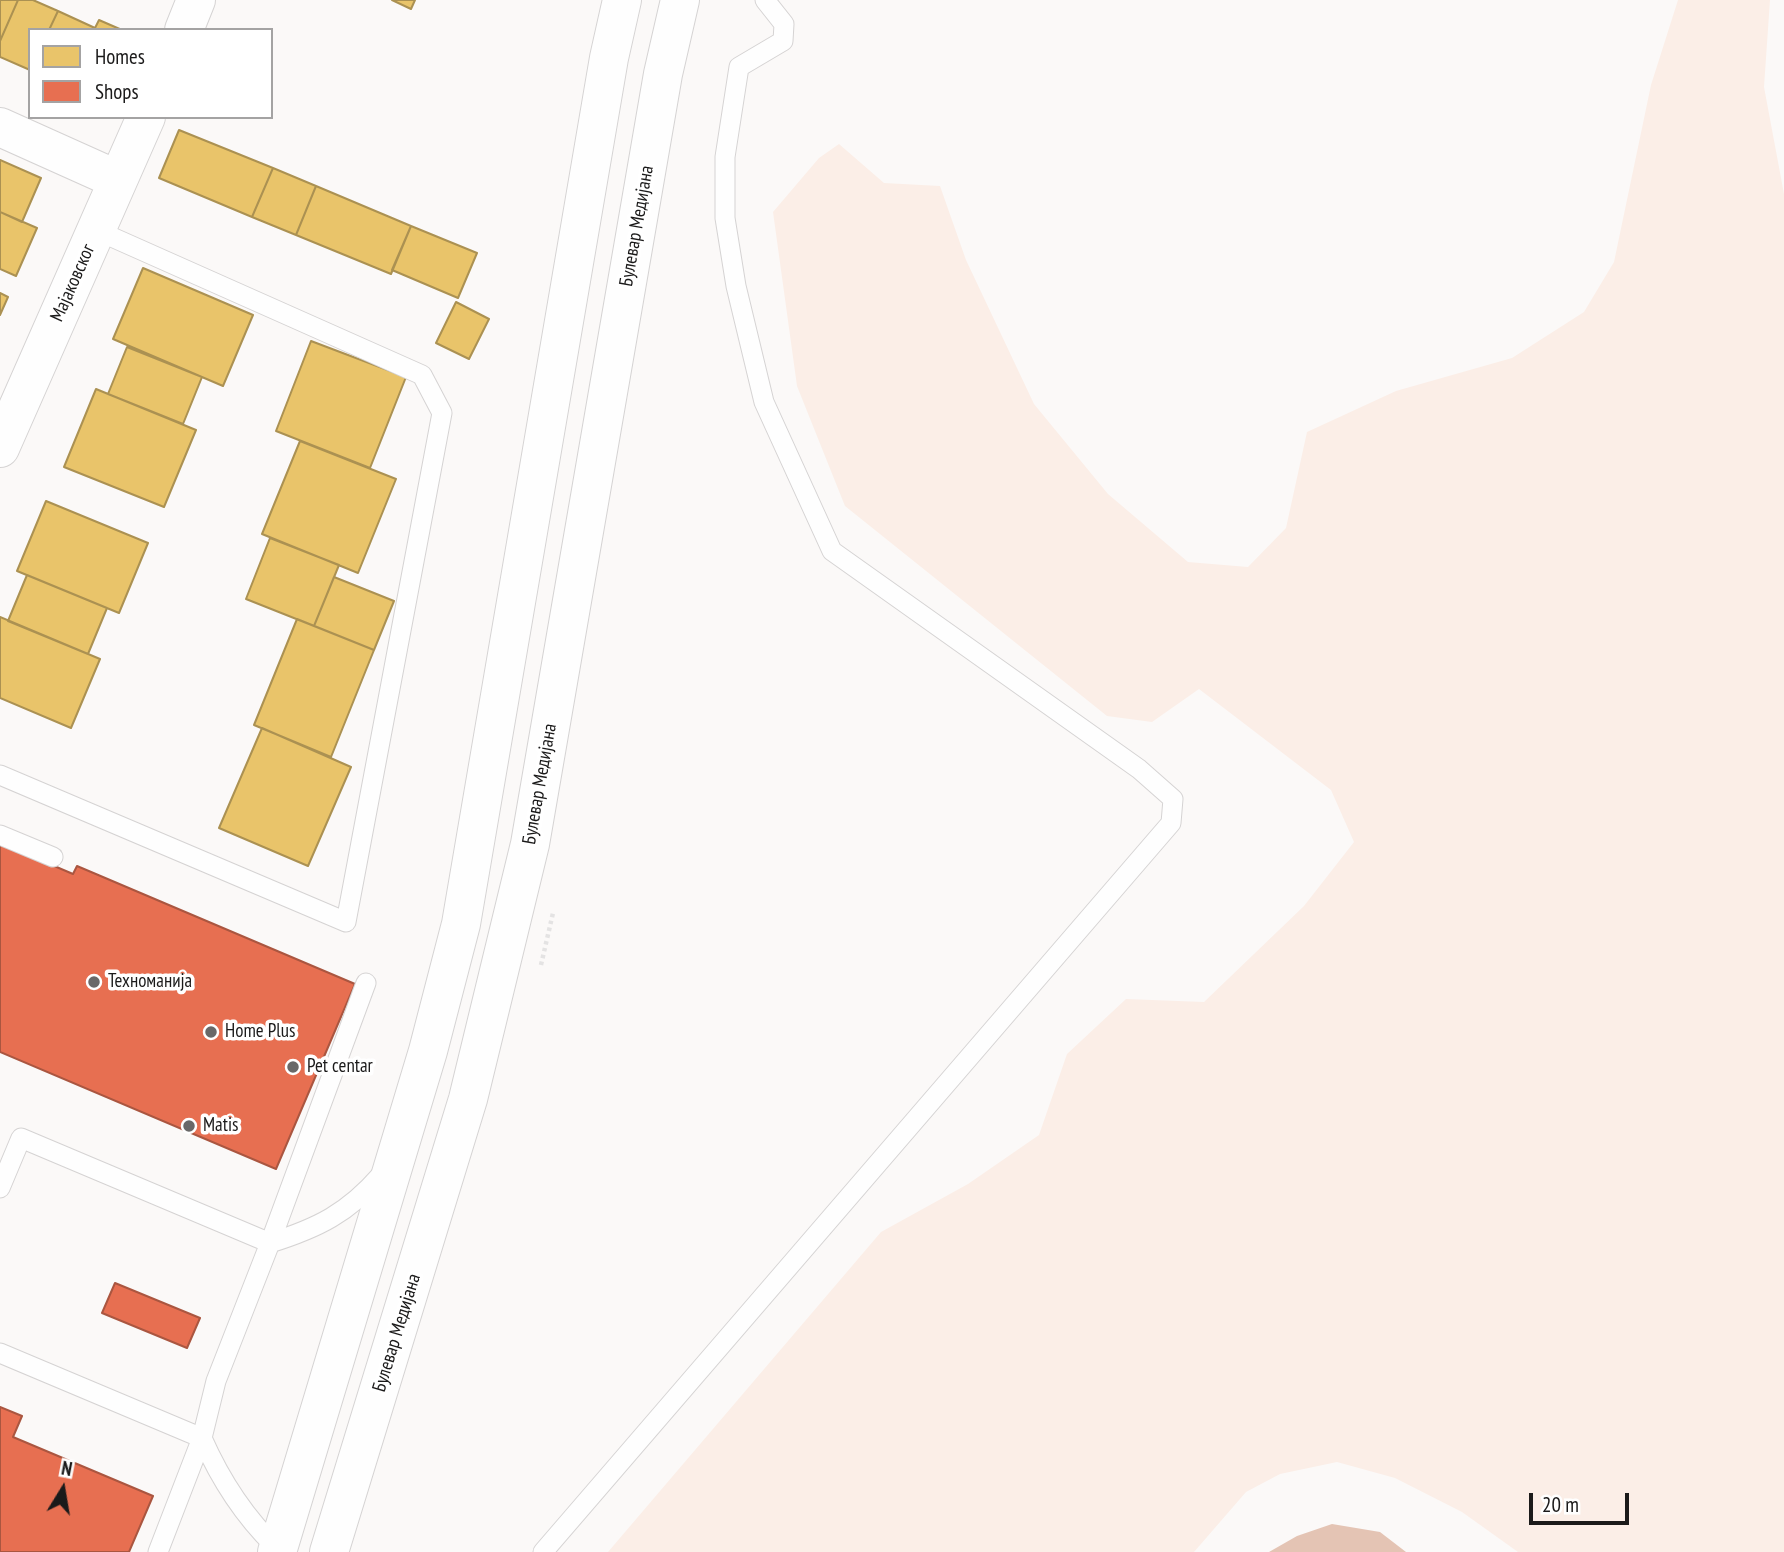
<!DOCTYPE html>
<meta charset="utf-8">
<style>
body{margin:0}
#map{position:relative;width:1784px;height:1552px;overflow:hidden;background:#fbf9f8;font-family:"PT Sans Narrow",sans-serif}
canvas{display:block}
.legend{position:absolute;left:28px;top:28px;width:245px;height:91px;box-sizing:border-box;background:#fff;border:2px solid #a4a3a3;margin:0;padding:9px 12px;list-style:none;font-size:21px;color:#1b1a1a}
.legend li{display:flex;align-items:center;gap:14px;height:35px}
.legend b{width:35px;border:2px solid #a4a3a3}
.north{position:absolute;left:28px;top:1454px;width:70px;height:70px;-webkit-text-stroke:5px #fff;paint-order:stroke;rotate:11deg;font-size:19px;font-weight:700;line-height:28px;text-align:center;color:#1b1a1a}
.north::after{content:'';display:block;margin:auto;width:24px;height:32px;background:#1b1a1a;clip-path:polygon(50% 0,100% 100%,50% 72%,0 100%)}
.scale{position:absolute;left:1529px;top:1493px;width:100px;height:32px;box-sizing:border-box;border:4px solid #1b1a1a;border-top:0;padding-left:9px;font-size:21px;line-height:24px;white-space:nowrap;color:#1b1a1a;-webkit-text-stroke:5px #fff;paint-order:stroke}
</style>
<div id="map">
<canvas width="1784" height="1552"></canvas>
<ul class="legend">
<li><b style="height:19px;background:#e9c46a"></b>Homes</li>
<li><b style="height:19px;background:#e76f51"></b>Shops</li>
</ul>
<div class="north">N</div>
<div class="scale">20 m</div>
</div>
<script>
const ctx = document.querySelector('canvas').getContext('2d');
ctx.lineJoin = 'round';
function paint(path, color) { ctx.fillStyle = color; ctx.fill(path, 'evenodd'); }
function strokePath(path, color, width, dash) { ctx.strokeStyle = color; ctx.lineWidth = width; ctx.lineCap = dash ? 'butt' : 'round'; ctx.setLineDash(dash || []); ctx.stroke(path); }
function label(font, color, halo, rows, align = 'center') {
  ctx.font = font + ' "PT Sans Narrow",sans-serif'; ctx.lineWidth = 7; ctx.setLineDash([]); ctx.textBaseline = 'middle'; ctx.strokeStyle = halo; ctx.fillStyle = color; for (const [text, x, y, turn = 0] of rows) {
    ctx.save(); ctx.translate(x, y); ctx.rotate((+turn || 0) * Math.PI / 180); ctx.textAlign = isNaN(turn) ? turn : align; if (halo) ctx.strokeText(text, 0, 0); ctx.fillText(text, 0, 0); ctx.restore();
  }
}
const green = new Path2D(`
 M1678,0H1770L1764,87L1784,194V1552H1518L1462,1512L1395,1478L1337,1462L1280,1474L1246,1492L1194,1552H608L881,1232L968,1184L1039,1135L1067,1054L1126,999L1204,1002L1304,906L1354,842L1331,790L1199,689L1152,722L1107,716L845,506L797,386L773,212L819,158L839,144L884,183L940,186L966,260L1034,404L1108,494L1188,562L1248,567L1286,528L1307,432L1396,391L1512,358L1584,312L1614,262L1651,85Z`);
const water = new Path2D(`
 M1332,1524L1380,1532L1406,1552H1269L1297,1536Z`);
const homes = new Path2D(`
 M0,0H18L0,41Z
 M18,0H33L58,11L49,30H30V70L0,57V41Z
 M392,0H415L411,9Z
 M58,11L95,28L94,30H49Z
 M99,20L122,30H94Z
 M179,130L273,168L252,217L159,178Z
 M0,160L41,178L22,222L0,212Z
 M273,168L316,186L296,235L252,217Z
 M316,186L411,226L391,274L296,235Z
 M0,212L37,228L16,276L0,269Z
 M411,226L477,253L458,298L392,270Z
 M143,268L253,315L223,386L113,339Z
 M0,293L8,297L0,315Z
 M456,302L489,319L469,359L436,343Z
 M311,341L406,377L370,468L276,431Z
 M127,347L202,377L183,424L108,394Z
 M96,389L196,430L164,507L64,467Z
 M300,441L396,479L358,573L262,534Z
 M46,501L148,543L119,613L17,571Z
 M270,538L339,565L314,626L246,599Z
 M27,575L107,608L88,654L8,621Z
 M334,577L394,601L374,650L314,626Z
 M0,617L100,659L71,728L0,698Z
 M297,619L374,650L331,757L254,725Z
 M262,728L351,767L308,866L219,828Z`);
const shops = new Path2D(`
 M0,843L73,874L77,866L355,984L276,1169L0,1052Z
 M115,1283L200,1318L187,1348L102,1313Z
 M0,1407L22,1416L13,1437L153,1496L129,1552H0Z`);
const path = new Path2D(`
 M541,965L553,913`);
const lane = new Path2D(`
 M0,775L346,922L442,413L422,375L96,230
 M0,835L53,857
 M0,1188L21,1138L270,1243C318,1228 348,1213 381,1175
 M0,1353L202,1438C221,1481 244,1517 278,1549
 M158,1552L202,1438L216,1381L270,1243L366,983
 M543,1552L1171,823L1173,799L1139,769L832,551L764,402L736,286L725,218V157L739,67L783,41L784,24L765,0`);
const street = new Path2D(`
 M184,30L196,0
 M0,127L118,180
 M0,448L146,117`);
const secondary = new Path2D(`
 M277,1552L428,1051L461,924L609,58L622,0
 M329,1552L468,1099L530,844L663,74L680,0`);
const markers = [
 [94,982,7,"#696868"],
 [211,1032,7,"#696868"],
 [293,1067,7,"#696868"],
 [189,1126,7,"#696868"]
];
const streetNames = [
 ["Булевар Медијана",637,226,-80],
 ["Мајаковског",73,283,-66],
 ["Булевар Медијана",540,784,-80],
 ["Булевар Медијана",397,1333,-73]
];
const poiNames = [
 ["Техноманија",108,982],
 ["Home Plus",225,1032],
 ["Pet centar",307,1067],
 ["Matis",203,1126]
];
paint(green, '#fbeee7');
paint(water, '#e4c4b4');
paint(homes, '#e9c46a');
strokePath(homes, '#ab9152', 2);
paint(shops, '#e76f51');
strokePath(shops, '#aa5640', 2);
strokePath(lane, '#d5d3d3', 21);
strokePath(street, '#d5d3d3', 40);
strokePath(secondary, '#d5d3d3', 40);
strokePath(path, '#e4e3e3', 4.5, [3.5, 3.5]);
strokePath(lane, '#fefefe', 19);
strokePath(street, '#fefefe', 38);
strokePath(secondary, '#fefefe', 38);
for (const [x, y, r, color] of markers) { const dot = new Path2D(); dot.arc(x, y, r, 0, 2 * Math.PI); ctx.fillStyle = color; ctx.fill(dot); strokePath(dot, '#fff', 2.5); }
label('19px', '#1b1a1a', '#fff', streetNames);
label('19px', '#1b1a1a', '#fff', poiNames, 'left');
</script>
